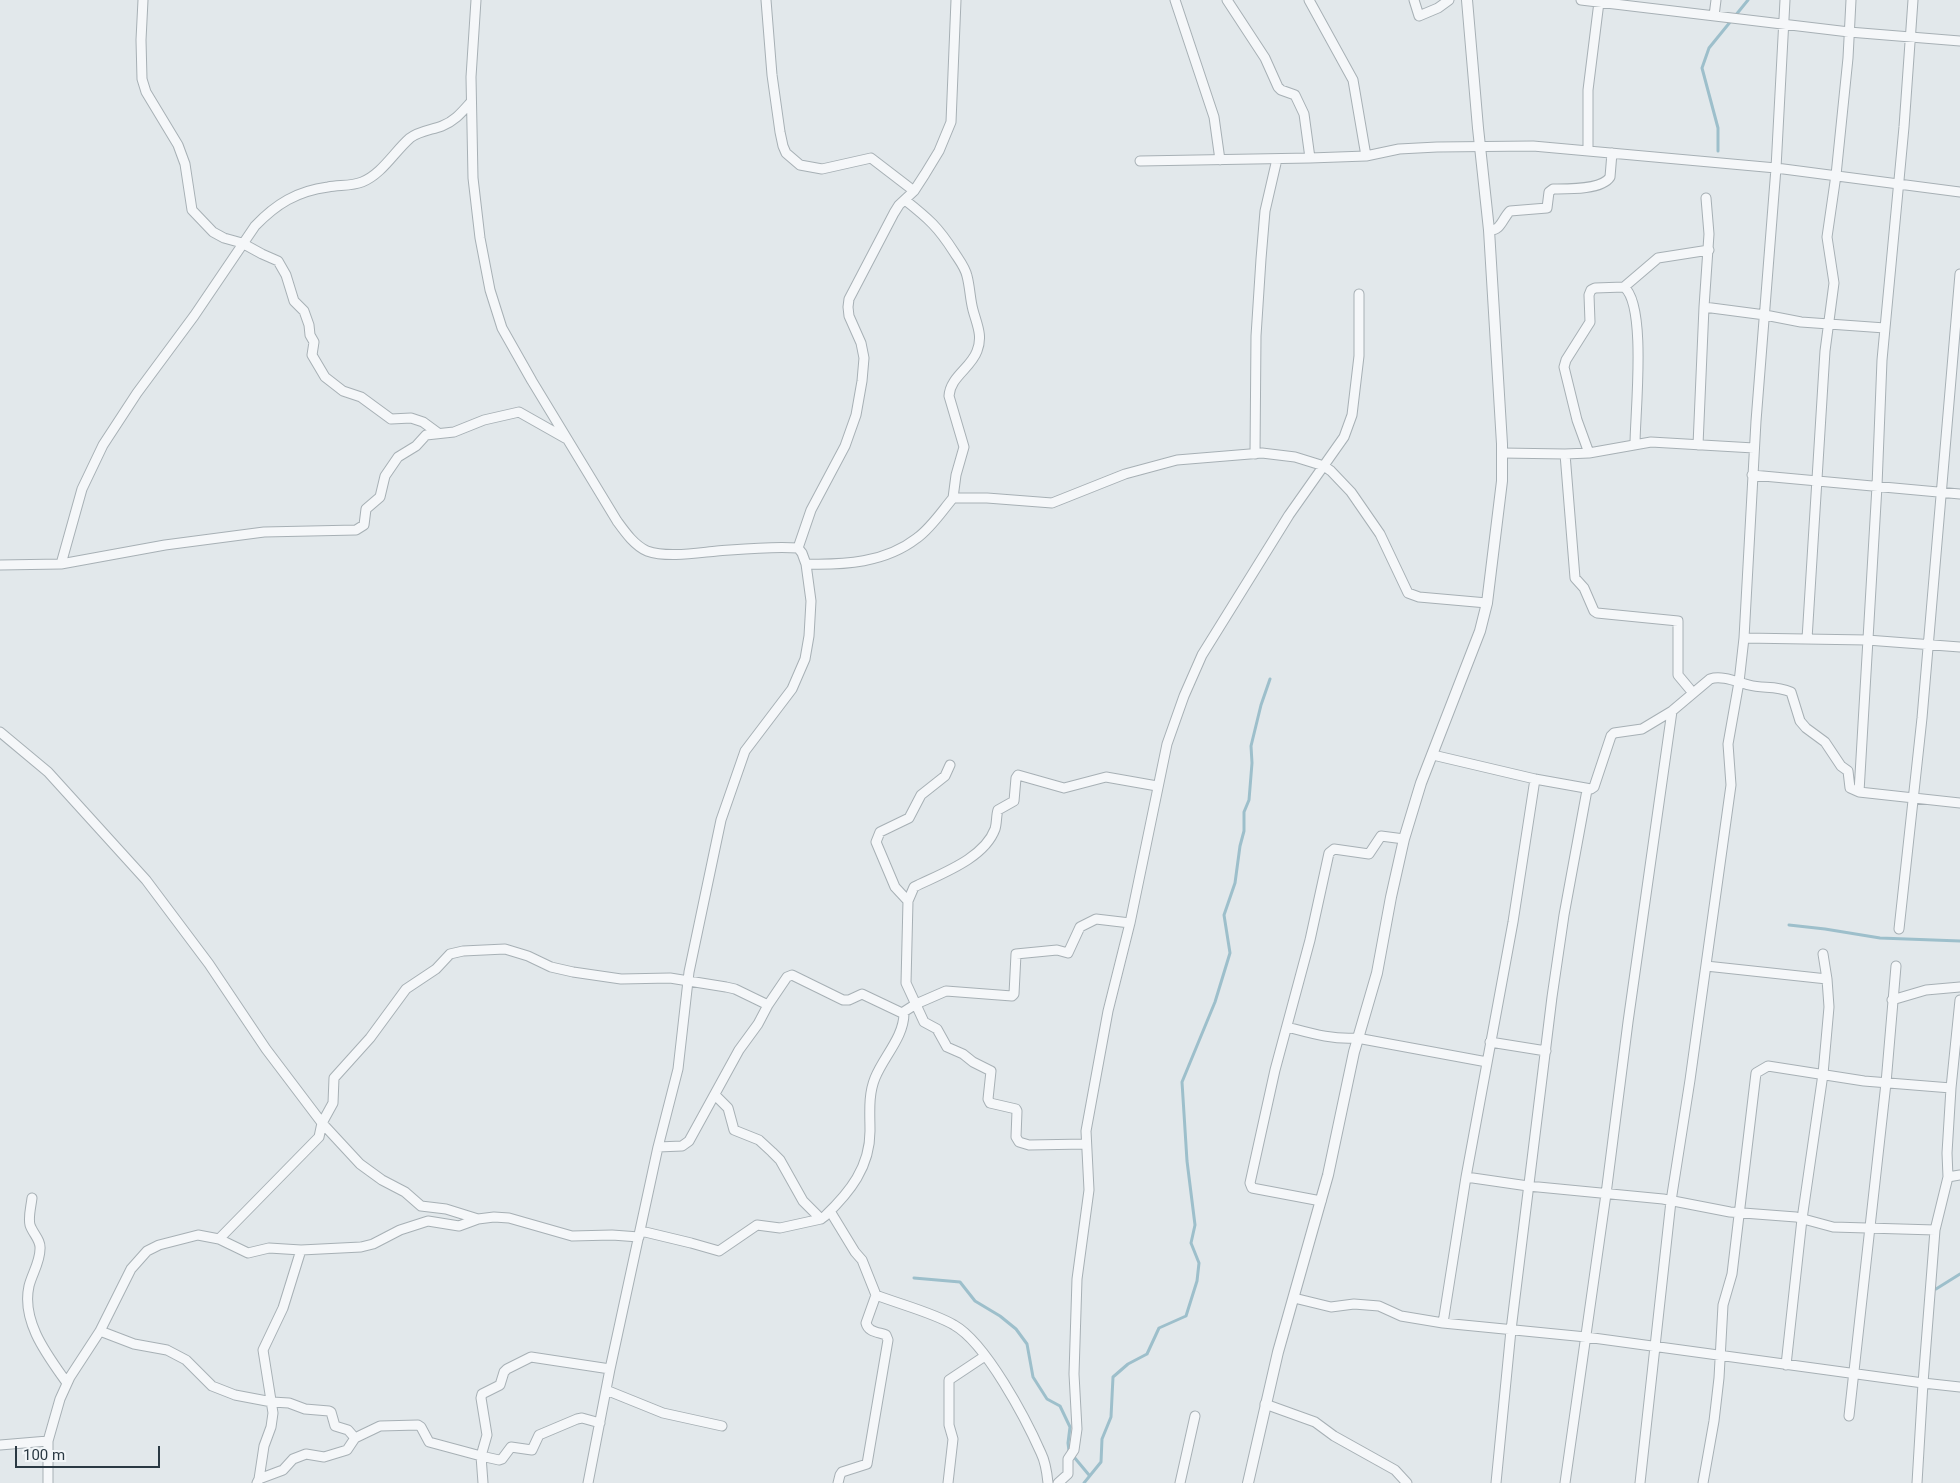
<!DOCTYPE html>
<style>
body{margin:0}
#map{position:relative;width:1960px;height:1483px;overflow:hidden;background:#e2e8eb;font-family:Roboto,sans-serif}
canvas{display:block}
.scale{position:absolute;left:15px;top:1446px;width:145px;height:22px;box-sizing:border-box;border:2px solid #2a3943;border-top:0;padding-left:6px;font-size:15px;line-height:18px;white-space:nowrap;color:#2a3943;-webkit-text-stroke:4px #f2f6f8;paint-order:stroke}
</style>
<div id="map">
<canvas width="1960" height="1483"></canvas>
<div class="scale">100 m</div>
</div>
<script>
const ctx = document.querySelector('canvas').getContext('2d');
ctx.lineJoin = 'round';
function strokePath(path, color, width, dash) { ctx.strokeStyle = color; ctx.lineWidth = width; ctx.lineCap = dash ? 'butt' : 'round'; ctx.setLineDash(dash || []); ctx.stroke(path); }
const stream = new Path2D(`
 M1718,151V128L1702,68L1709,48L1748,0
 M1789,925L1825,929L1880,938L1960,941
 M914,1278L960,1282L975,1301L1000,1316L1016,1329L1027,1344L1033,1377L1047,1399L1060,1406L1070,1427L1068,1443L1069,1451L1089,1475
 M1936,1289L1960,1274
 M1084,1483L1101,1462L1102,1439L1111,1417L1113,1377L1128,1364L1147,1354L1159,1328L1186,1316L1197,1281L1199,1263L1191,1243L1195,1225L1187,1161L1182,1082L1215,1002L1230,953L1224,915L1235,883L1240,846L1244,831V812L1249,800L1252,763L1251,746L1261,705L1270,679`);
const minor = new Path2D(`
 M143,0L141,40L142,79L146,92L178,145L185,164L192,210L213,232L224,238L242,243L262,254L278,261L286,275L294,301L304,311L309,325L310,335L314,342L312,355L325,377L343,391L361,397L391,419L411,418L423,422L438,433
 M476,0L471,77L473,178L480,238L490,290L502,328L532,381L617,521C625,532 634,545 647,551C667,558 696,553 717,551C744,549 772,546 798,548L802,553L806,564L811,601L809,636L805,659L792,689L745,751L721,820L689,972L678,1069L658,1147L610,1369L588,1483
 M766,0L772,75L780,132L783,146L786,153L800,165L822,169L871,158L914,191
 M1175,0L1214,117L1220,160
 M1227,0L1265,58L1278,87L1281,90L1295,95L1304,114L1310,158
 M1309,0L1353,80L1366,156
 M1414,0L1419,16L1438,8L1449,0
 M1581,0L1849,32L1960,41
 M1714,16L1716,0
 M1588,151V90L1599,2
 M1140,161L1310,158L1366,156L1399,149L1437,147L1533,146L1776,168L1785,0
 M905,200C929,219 938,227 954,252C959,260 965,267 967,276C970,287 970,299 973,310C977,325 983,336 977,351C971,368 950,377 949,396L964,447L956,475L953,498
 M1489,230C1501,231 1502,219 1510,211L1547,208L1549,192L1553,189C1567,189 1602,190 1610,177L1612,153
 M1624,287L1658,258L1709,250
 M1704,307L1709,234L1706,198
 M1698,445L1704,307L1765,315L1801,322L1885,328
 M1502,453L1565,454L1589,453L1651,442L1754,448
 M1589,453L1577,420L1564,367L1566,360L1590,322L1589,295L1591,290L1595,288L1624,287C1647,305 1635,414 1635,444
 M1255,454L1256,336L1261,259L1265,211L1277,159
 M1565,454L1575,578L1584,588L1594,611L1597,613L1678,621V675L1693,693
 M1752,475L1960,494
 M798,548L811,510L845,446L856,415L862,381L864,358L861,343L849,316L848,307L849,299L894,213L899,205L914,191L925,174L939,151L951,122L956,0
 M61,564L82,489L103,445L137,393L194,316L255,226C276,204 297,191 328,187C339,185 352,186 362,182C382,174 394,152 410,138C419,131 431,130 442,126C455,121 462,112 471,102
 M806,564C844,565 885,563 917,538C931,528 942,511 953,498H987L1052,503L1125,474L1177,460L1262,453L1295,457L1324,466L1331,471L1351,492L1380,534L1408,593L1419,597L1487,603
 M0,565L61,564L165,545L264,532L356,530L364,525L366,509L380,497L385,476L398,457L416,446L426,435L454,432L484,420L519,412L565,438
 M1744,638L1867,640L1960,647
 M1807,639L1825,351L1834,283L1827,237L1836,175L1848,58L1851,0
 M0,732L48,772L146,880L209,964L266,1049L322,1123L319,1137L219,1239
 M1433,755L1535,779L1591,789L1594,787L1611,736L1614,733L1642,729L1672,711L1710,679C1722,675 1737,682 1749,685C1763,689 1775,685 1791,692L1800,721L1806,728L1825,742L1841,766L1848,771L1850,788L1859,792L1960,803
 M1859,792L1877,486L1882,360L1904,127L1913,0
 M908,901L895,887L876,842L880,832L909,818L921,795L945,776L950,765
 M1899,929L1922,718L1960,274
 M1706,966L1827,979
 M1892,1000L1926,990L1960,987
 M1287,1027C1310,1033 1333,1040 1357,1038L1487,1062
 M1490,1042L1546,1051
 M715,1095L728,1108L734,1130L759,1140L772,1152L780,1160L803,1201L821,1219
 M1086,1144L1029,1145L1019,1142L1016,1137L1017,1111L1016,1109L990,1103L988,1099L991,1071L973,1062L963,1054L947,1047L937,1029L924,1022L906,983L908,901L914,887C940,874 984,859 995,829C997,823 996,816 998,810L1014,801L1016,778L1018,775L1064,788L1106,777L1157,786
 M658,1147L682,1146L689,1141L739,1050L758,1024L768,1005
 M1466,1177L1528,1186L1663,1199L1730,1212L1796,1217L1833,1227L1935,1230L1948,1177L1947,1153L1951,1088
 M1948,1177L1960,1175
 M32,1198C31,1207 28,1217 30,1225C33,1234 41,1240 40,1249C40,1262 32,1274 29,1286C21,1322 48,1356 67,1383
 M1321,1201L1252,1188L1250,1183L1275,1070L1310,940L1329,853L1334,849L1369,854L1381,836L1404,839
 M830,1211L855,1252L862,1260L876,1295L866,1323C868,1332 878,1332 886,1335L888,1340L867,1464L842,1472L840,1475L838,1483
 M478,1219L446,1209L421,1206L405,1192L382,1180L360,1164L322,1123L333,1103L334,1078L370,1038L406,989L436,969L450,954L463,951L505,949L528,956L551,967L573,972L621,979L670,978L726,987L735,989L768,1005L787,977L792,975L843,1000H849L862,994L902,1013L916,1004L946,991L1012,996L1014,994L1016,954L1057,950L1068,953L1080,927L1096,919L1130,923
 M1935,1230L1923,1383L1960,1387
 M641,1231L691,1243L719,1251L757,1225L780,1228L821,1219L825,1216C850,1192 870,1167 870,1131C870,1114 868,1095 875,1078C884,1056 904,1037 904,1013
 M876,1295C899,1304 934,1313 954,1325C986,1343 1026,1419 1041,1453C1046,1463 1047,1473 1048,1483
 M1294,1298L1331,1307L1354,1304L1379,1306L1401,1316L1443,1323L1586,1337L1923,1383L1917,1483
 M1443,1323L1466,1177L1513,922L1535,779
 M100,1331L134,1344L167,1350L186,1360L212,1386L235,1395L272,1402L289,1403L305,1409L329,1411L331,1412L335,1426L348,1430L355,1438
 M1786,1365L1802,1219L1823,1074L1829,1007L1827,979L1823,954
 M606,1390L663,1413L722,1426
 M1265,1404L1315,1422L1334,1436L1395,1470L1407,1483
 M1849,1416L1886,1083L1896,966
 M600,1423L582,1418L577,1419L539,1435L532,1450L511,1447L502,1459L499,1460L481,1456L487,1435L481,1398L482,1394L500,1385L504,1372L507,1369L531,1357L610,1369
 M0,1445L48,1441
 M259,1479L264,1446L271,1427L273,1413L263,1350L283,1308L301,1250
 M48,1483V1441L60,1399L70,1377L100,1331L131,1269L147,1251L159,1245L198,1235L219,1239L248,1253L269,1248L301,1250L361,1247L373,1244L400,1230L428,1221L459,1226L478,1219L494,1217L509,1218L572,1236L612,1235L639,1237
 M257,1483L259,1479L283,1470L293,1459L306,1454L324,1457L347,1450L355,1438L380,1426L418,1425L421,1427L429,1442L481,1456L483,1483
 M948,1483L953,1439L949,1425V1380L985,1356
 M1058,1483L1068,1474V1459L1074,1450L1077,1429L1074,1374L1077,1279L1089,1190L1086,1131L1108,1011L1130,923L1167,744L1184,696L1202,655L1289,515L1344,437L1352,415L1359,356V294
 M1180,1483L1195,1416
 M1496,1483L1511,1330L1552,997L1564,915L1587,790
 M1565,1483L1606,1194L1628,1022L1672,711
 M1640,1483L1671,1201L1690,1080L1731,785L1728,744L1739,682L1744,638L1756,421L1776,168L1960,192
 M1703,1483L1714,1421L1719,1378L1723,1305L1732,1274L1756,1073L1768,1066L1864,1081L1951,1088L1960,1000`);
const tertiary = new Path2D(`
 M1248,1483L1278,1352L1328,1175L1354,1052L1377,973L1391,897L1404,839L1421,783L1480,631L1487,603L1502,481V444L1489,230L1478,128L1467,0`);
strokePath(stream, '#9dbfcb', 3);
strokePath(minor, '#a7b0b5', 11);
strokePath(tertiary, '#a7b0b5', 12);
strokePath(minor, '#f5f7f9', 9);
strokePath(tertiary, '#f5f7f9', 10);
</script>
